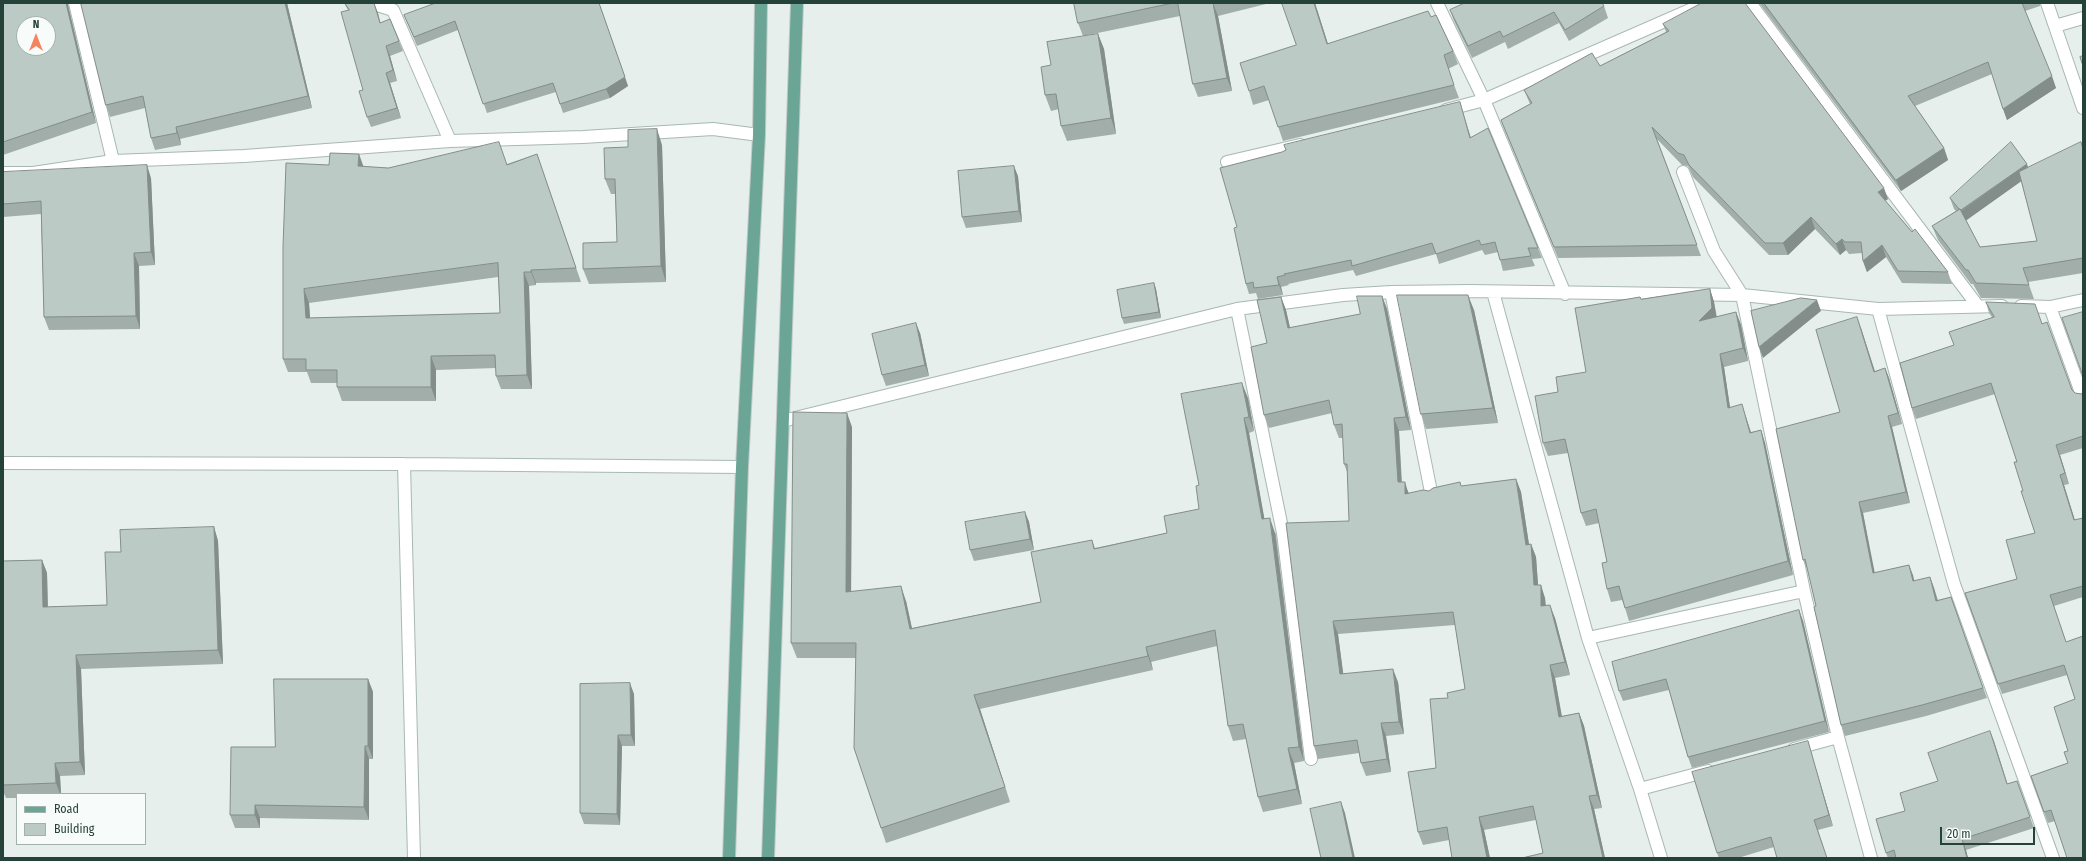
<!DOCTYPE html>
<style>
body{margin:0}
#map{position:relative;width:2086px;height:861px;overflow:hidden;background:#e6efeb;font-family:"Fira Sans Condensed",sans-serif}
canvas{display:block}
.frame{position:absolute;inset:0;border:4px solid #24423a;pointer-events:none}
.legend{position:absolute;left:16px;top:793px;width:130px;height:52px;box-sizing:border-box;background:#f7fbf9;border:1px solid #a3b1ad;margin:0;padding:5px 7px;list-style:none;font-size:12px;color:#24423a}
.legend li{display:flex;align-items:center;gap:8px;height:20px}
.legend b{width:20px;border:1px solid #a3b1ad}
.north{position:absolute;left:16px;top:16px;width:40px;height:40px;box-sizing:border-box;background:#f7fbf9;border:1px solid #a3b1ad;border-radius:50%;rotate:0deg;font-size:11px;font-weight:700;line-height:16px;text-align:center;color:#24423a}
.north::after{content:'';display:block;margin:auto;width:14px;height:18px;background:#f4845f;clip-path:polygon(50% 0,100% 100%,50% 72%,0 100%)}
.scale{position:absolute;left:1940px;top:827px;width:95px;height:18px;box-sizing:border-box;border:2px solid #24423a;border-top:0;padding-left:5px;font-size:12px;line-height:14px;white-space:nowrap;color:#24423a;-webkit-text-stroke:3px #f7fbf9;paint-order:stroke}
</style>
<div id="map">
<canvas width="2086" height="861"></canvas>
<div class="frame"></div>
<ul class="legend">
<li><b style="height:5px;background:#6aa596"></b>Road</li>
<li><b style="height:11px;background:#bbcac4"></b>Building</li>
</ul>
<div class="north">N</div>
<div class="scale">20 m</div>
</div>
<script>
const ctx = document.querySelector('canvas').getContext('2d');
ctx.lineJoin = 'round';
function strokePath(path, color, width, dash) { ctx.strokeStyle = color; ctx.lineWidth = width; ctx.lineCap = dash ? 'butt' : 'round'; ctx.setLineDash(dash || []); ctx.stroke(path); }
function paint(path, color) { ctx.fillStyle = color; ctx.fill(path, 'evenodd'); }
const minor = new Path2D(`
 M75,3L113,161
 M371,3L393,10L450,141
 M1437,3L1484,100L1565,294
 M1750,3L1977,305
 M2047,3L2083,108
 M2055,26L2083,18
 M1446,110L1484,100L1706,3
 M1227,162L1300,145
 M1683,172L1714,251L1742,295L1804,591L1838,737L1871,858
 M3,173H33L113,161L244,156L450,141L583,137L713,129L759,135
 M1391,292L1432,497
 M1493,292L1588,638L1640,789L1661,858
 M2021,306L2050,307L2083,300
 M2050,307L2083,398
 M1237,309L1283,533L1311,759
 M1878,309L1954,584L2053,858
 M783,421L1237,309L1343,295L1391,292L1469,291L1742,295L1878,309L2002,306
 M3,463L404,464L742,467
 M404,464L414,858
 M1588,638L1804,591
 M1794,749L1838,737
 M1640,789L1708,771`);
const primary = new Path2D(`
 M729,858L742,467L759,135L761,3
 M768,858L797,3`);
const wall = new Path2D(`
 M3,3H68V5L96,123L3,155Z
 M81,3H287L312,108L180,139L181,145L155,150L151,138L145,108L110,117L106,105Z
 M344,3H374L380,23L399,41L403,51L390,56L397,81L390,83L401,118L371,127L367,117L363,90L348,10Z
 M599,3L628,86L610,98L563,113L556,92L487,113L458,30L417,46L404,15Z
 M1074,3H1270L1218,16L1232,91L1198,97L1193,84L1180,16L1083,36L1078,23Z
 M1315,3L1328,44L1431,17L1453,51L1458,64L1448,69L1459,98L1283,141L1269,100L1253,105L1249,91L1296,45Z
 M1759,3H2040V6L2025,11L2056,88L2007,120L1992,74L1915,106L1944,148L1948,160L1901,191Z
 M1604,6L1608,18L1569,41L1559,23L1508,49L1505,42L1472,58L1454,21L1450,10Z
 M1663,24L1888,199L1885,201L1948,272L1952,284L1902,283L1886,257L1867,272L1863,261L1862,253L1849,254L1846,250L1840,255L1815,229L1788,255H1769L1693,177L1688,166L1682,165L1657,139L1701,256L1558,258L1505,131L1501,120L1530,104L1524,90L1600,66L1666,32Z
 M1098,34L1104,49L1116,134L1067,141L1061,126L1059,109L1051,111L1045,95L1051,65Z
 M1460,102L1471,138L1538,248L1542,258L1532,259L1535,266L1503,271L1498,252L1485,255L1482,250L1439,264L1436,254L1356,276L1353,270L1288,284L1289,285L1281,287L1283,295L1258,299L1256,293L1249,294L1246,284L1237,227L1282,152Z
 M662,145L666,282L589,284L583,269L617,242L615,194H611L605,179L628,147Z
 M2083,148V273L2028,282L2034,299L1981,298L1973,284H1971L1938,240L1932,226L1956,211L1954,209L1950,198L2027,164L2028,168ZM2021,181L2037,241L1980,247L1966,220Z
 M537,154L581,282L536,283V285L529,286L532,389H501L496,376V368L436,370V401H342L337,387V383H311L307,372H288L283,359L329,165L388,168L507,164ZM498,277L500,313L310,318L309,303Z
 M3,172L151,178L155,265L139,266L140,329L49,330L44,317L41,214L3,217Z
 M1018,176L1022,222L966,228L962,217Z
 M1154,283L1156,289L1161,318L1124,324L1122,318Z
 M1710,289L1714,302L1717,317L1736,312L1741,325L1748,361L1724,367L1730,407L1746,417L1751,432L1761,430L1765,443L1793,575L1629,621L1625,608L1622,600L1611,602L1607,589V562L1599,523L1586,526L1581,513L1568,453L1548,456L1543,443L1586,372L1640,297L1641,299Z
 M1382,296L1387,309L1411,430L1399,431L1402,482L1409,493L1429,491L1516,479L1521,492L1529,544H1531L1536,557L1538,585L1545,598L1546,605L1555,618L1570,675L1555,678L1562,716L1579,713L1584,726L1602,808L1594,809L1605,858H1522L1543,853L1536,820L1484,830L1490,858H1452L1449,840L1423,845L1418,832L1436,768L1448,698L1465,689L1455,625L1338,634L1343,674L1398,682L1404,734L1386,736L1391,772L1366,776L1361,763L1359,753L1318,759L1314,746L1349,521L1348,474L1344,464L1343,438H1339L1334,425L1332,413L1269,428L1264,415L1267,343L1281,297L1286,310L1290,328L1360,314Z
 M1986,302L2042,323L2072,390L2075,393L2081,394L2083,393V448L2060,455L2069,484L2064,485L2075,520L2083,518V597L2054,606L2066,642L2083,636V858L2055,821L2048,823L2031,776L2068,763V751L2075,699L2067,675L2002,694L1965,593L2017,579L2035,533L2023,491L2017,462L1995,394L1916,419L1912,408L1954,345L1992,317L1989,313Z
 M1474,310L1498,423L1426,429L1421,414Z
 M1861,328L1875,371L1885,368L1889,378L1902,424L1892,427L1910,503L1863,513L1874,573L1909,565L1914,581L1930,577L1934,588L1938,600L1951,597L1987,698L1926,716L1845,736L1841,725L1816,606L1808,570L1803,560Z
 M920,333L929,376L886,386L882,375Z
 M1248,398L1254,431L1249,433L1264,518L1275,533L1276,534L1304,761L1294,763L1302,804L1263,812L1258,797L1246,739L1233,741L1228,726L1217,646L1151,662L1153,670L980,709L1010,802L886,843L881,828L856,658H797L791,643L852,427L851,591L906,601L912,628L1041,602L1092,540L1095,548L1167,533L1199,509V485Z
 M1025,512L1029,522L1034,550L974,561L970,550Z
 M214,527L218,541L223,664L81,669L85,775L60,776L61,794H17V798H6L3,791V561L42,560L47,573L48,607L107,605L121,552Z
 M1799,610L1803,621L1829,732L1692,768L1688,757L1669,690L1623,701L1619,691Z
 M368,679L373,692V759H369V820L260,818V828H235L230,815L275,747Z
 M634,694L635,746H622L620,825L584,824L580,813Z
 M1990,731L2007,784L2017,781L2034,828L1966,850L1968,858H1888L1886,853L1938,781Z
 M1808,741L1811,752L1833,826L1818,830L1827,858H1777L1774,847L1738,858H1719L1717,853Z`);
const shadedWall = new Path2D(`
 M66,3H68V5L96,123L92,112Z
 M285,3H287L312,108L308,96Z
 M374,3L378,13L383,33Z
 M599,3L628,86L610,98L606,89Z
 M1213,3L1218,16L1232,91L1227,78Z
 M1314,3H1315L1332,57L1327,44Z
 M1098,34L1104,49L1116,134L1111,118Z
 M386,46L390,56L397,81L393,70Z
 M386,73L390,83L401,118L397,108Z
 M2052,76L2056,88L2007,120L2003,109Z
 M1460,102L1463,113L1474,149L1470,138Z
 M176,127L180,139L181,145L177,133Z
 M657,129L662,145L666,282L661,266Z
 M1944,148L1948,160L1901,191L1896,180Z
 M359,154L364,168L358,166Z
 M2027,164L2030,175L1964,222L1961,211Z
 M147,165L151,178L155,265L151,252Z
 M1014,166L1018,176L1022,222L1019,211Z
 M1884,188L1888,199L1882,203L1878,192Z
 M1811,217L1815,229L1788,255L1783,243Z
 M1842,239L1846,250L1840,255L1836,244Z
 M1882,245L1886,257L1867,272L1863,261Z
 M134,253L139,266L140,329L136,316Z
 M531,270L536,283V285L531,272Z
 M524,272L529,286L532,389L527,375Z
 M1277,277L1281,287L1283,295L1279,285Z
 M1154,283L1156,289L1161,318L1159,312Z
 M304,289L309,303L311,332L306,318Z
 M1710,289L1714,302L1717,321H1699Z
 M1468,295L1474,310L1498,423L1493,408Z
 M1382,296L1387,309L1411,430L1406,417Z
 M1281,297L1286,310L1293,341L1288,328Z
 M1817,300L1821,311L1763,358L1759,347Z
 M1736,312L1741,325L1748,361L1743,348Z
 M1857,317L1861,328L1878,382L1874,372Z
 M916,323L920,333L929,376L925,365Z
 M1720,354L1724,367L1732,421L1728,408Z
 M431,356L436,370V401L431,387Z
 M1885,368L1889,378L1902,424L1898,413Z
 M1242,383L1248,398L1254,431L1249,417Z
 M1742,404L1746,417L1755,446L1750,433Z
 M847,413L852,427L851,606L846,592Z
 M1888,416L1892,427L1910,503L1906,492Z
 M1244,418L1249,433L1267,533L1262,519Z
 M1394,418L1399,431L1402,495L1398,482Z
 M1761,430L1765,443L1793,575L1788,561Z
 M2056,445L2060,455L2069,484L2065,473Z
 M2060,475L2064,485L2078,531L2074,520Z
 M1516,479L1521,492L1531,558L1526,545Z
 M1405,482L1409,495L1405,494Z
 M1859,502L1863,513L1877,584L1873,573Z
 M1025,512L1029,522L1034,550L1030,539Z
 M1270,518L1275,533L1304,761L1299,747Z
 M214,527L218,541L223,664L218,650Z
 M1531,544L1536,557L1539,598L1534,585Z
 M42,560L47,573L48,620L43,607Z
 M1909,565L1913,575L1917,592L1913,581Z
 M1930,577L1934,588L1940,611L1936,601Z
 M1541,585L1545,598L1546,619L1541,606Z
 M901,586L906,601L915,643L910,629Z
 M1550,605L1555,618L1570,675L1565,662Z
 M1799,610L1803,621L1829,732L1825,721Z
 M1333,621L1338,634L1345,687L1340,674Z
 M1146,647L1151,662L1153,670L1148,656Z
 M76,655L81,669L85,775L80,762Z
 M1550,665L1555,678L1564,730L1559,717Z
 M1393,669L1398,682L1404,734L1399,722Z
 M368,679L373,692V759L368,746Z
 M630,683L634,694L635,746L631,735Z
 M974,695L980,709L1010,802L1005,787Z
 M1579,713L1584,726L1602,808L1597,795Z
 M1381,723L1386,736L1391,772L1387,759Z
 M1990,731L1994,741L2011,795L2007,784Z
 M618,735L622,746L620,825L617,814Z
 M1808,741L1811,752L1833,826L1829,815Z
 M365,746L369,759V820L364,807Z
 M1288,748L1294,763L1302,804L1297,789Z
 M55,763L60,776L61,794H60L56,783Z
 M1589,796L1594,809L1605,858H1603Z
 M1341,802L1345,813L1355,858H1353Z
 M255,805L260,818V828L255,815Z
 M1479,817L1484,830L1490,858H1487Z
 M1962,839L1966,850L1968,858H1967Z`);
const building = new Path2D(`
 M3,3H66L92,112L3,142ZM24,24H48V48H24Z
 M81,3H285L308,96L176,127L177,133L151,138L143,96L106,105Z
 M345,3H374L380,23L390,19L399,41L386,46L393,70L386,73L397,108L367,117L359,91L363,90L341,12L349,10Z
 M436,3H599L625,77L606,89L560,104L553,83L483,104L455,21L414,37L404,15Z
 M1074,3H1173L1078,23Z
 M1178,3H1213L1227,78L1193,84Z
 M1282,3H1314L1327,44L1428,11L1431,17L1436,15L1453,51L1444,55L1454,85L1278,127L1264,86L1249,91L1240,63L1296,45Z
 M1465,3H1602L1604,6L1565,30L1554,12L1503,37L1500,31L1468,46L1450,10Z
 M1702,3H1745L1884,188L1878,192L1912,232L1915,229L1948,272L1898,271L1882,245L1863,261L1861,242H1845L1842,239L1836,244L1811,217L1783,243H1765L1689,165L1684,155L1678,153L1652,127L1697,245L1554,247L1501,120L1532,103L1524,90L1592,53L1600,66L1669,31L1663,24Z
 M1764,3H2022L2052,76L2003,109L1988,62L1908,96L1944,148L1896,180Z
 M1098,34L1111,118L1061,126L1056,94L1045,95L1041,67L1051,65L1047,42Z
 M2083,56V66L2080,57Z
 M1460,102L1470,138L1488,128L1538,248H1528L1531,256L1500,260L1495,242L1481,245L1479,240L1436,254L1432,243L1352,266L1351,260L1284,274L1285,275L1277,277L1279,285L1254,288L1253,282L1246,284L1234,228L1237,227L1220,168L1282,152L1286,150L1284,145Z
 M657,129L661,266L583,269V243L617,242L615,179H605L604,148L628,147V130Z
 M499,142L507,165L537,154L576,268L531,270V272H524L527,375L496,376L495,355L431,356V387H337V370H306V359H283V247L286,163L329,165L330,153L359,154L358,166L388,168ZM498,263L500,313L306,318L304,289Z
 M2011,142L2027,164L1961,210L1960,209H1959L1950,198Z
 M2081,142L2083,149V258L2023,268L2029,285L1976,283L1968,270H1966L1932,226L1960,209L1980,247L2037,241L2019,172Z
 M147,165L151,252L134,253L136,316L44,317L41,201L3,204V172Z
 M1014,166L1019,211L962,217L958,171Z
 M1154,283L1159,312L1122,318L1117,290Z
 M1710,289L1712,308L1699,321L1736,312L1743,348L1720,354L1728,408L1742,404L1750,433L1761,430L1788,561L1625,608L1619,586L1607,589L1602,563L1607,562L1596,509L1581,513L1565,439L1543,443L1535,396L1558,392L1556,377L1586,372L1575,308L1640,297L1641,299Z
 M1397,295H1468L1493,408L1421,414Z
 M1357,296H1382L1406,417L1394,418L1398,482H1405V494L1423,490L1429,491L1433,488L1460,482L1461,486L1516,479L1526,545L1531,544L1534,585H1541V606L1550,605L1565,662L1550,665L1559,717L1579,713L1597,795L1589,796L1603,858H1522L1543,853L1533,806L1479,817L1487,858H1452L1447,827L1418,832L1408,772L1436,768L1430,699L1448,698L1447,693L1465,689L1453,612L1333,621L1340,674L1393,669L1399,722L1381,723L1387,759L1361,763L1357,740L1314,746L1286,523L1349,521L1347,464H1344L1342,424L1334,425L1329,400L1264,415L1251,347L1267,343L1257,300L1281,297L1288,328L1360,314Z
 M1801,298L1817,300L1759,347L1751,311Z
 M1986,302L2035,304L2042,324L2047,322L2072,390L2075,393L2081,394L2083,393V436L2056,445L2065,473L2060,475L2074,520L2083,518V586L2050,595L2066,642L2083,636V858H2067L2051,810L2044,812L2031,776L2068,763L2064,752L2068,751L2054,707L2075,699L2064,665L1998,684L1965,593L2017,579L2006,540L2035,533L2021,491H2023L2014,462H2017L1991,383L1912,408L1900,363L1954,345L1949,332L1994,317Z
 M2083,312V376L2062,318Z
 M1857,317L1874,372L1885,368L1898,413L1888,416L1906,492L1859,502L1873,573L1909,565L1913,581L1930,577L1936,601L1951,597L1983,688L1922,705L1841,725L1814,607L1816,606L1805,559L1803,560L1776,429L1840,412L1816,330Z
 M916,323L925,365L882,375L872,334Z
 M1242,383L1249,417L1244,418L1262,519L1270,518V520L1299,747L1288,748L1297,789L1258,797L1243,724L1228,726L1215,630L1146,647L1148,656L974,695L1005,787L881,828L854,748L856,643H791L793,412L847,413L846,592L901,586L910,629L1041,602L1031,552L1092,540L1094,549L1167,533L1164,516L1199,509L1196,486L1199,485L1181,394Z
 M1025,512L1030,539L970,550L965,522Z
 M214,527L218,650L76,655L80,762L55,763L56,783L3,785V561L42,560L43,607L107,605L105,552H121L120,530Z
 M1799,610L1825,721L1688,757L1666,679L1619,691L1612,662Z
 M274,679H368V746H365L364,807L255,805V815H230L231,747H275Z
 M630,683L631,735H618L617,814L580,813V684Z
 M1990,731L2007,784L2017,781L2030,817L1962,839L1967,858H1896L1894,850L1886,853L1876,819L1905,811L1900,793L1938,781L1928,753Z
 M1808,741L1829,815L1814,820L1827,858H1777L1771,837L1717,853L1692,772Z
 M1341,802L1353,858H1321L1310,809Z`);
strokePath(minor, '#a8b8b2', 14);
strokePath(primary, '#c2cac8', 14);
strokePath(minor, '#fff', 12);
strokePath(primary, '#6aa596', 12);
paint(wall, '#a1aea9');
paint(shadedWall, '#838d89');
paint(building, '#bbcac4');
strokePath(building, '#838d89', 1);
</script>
